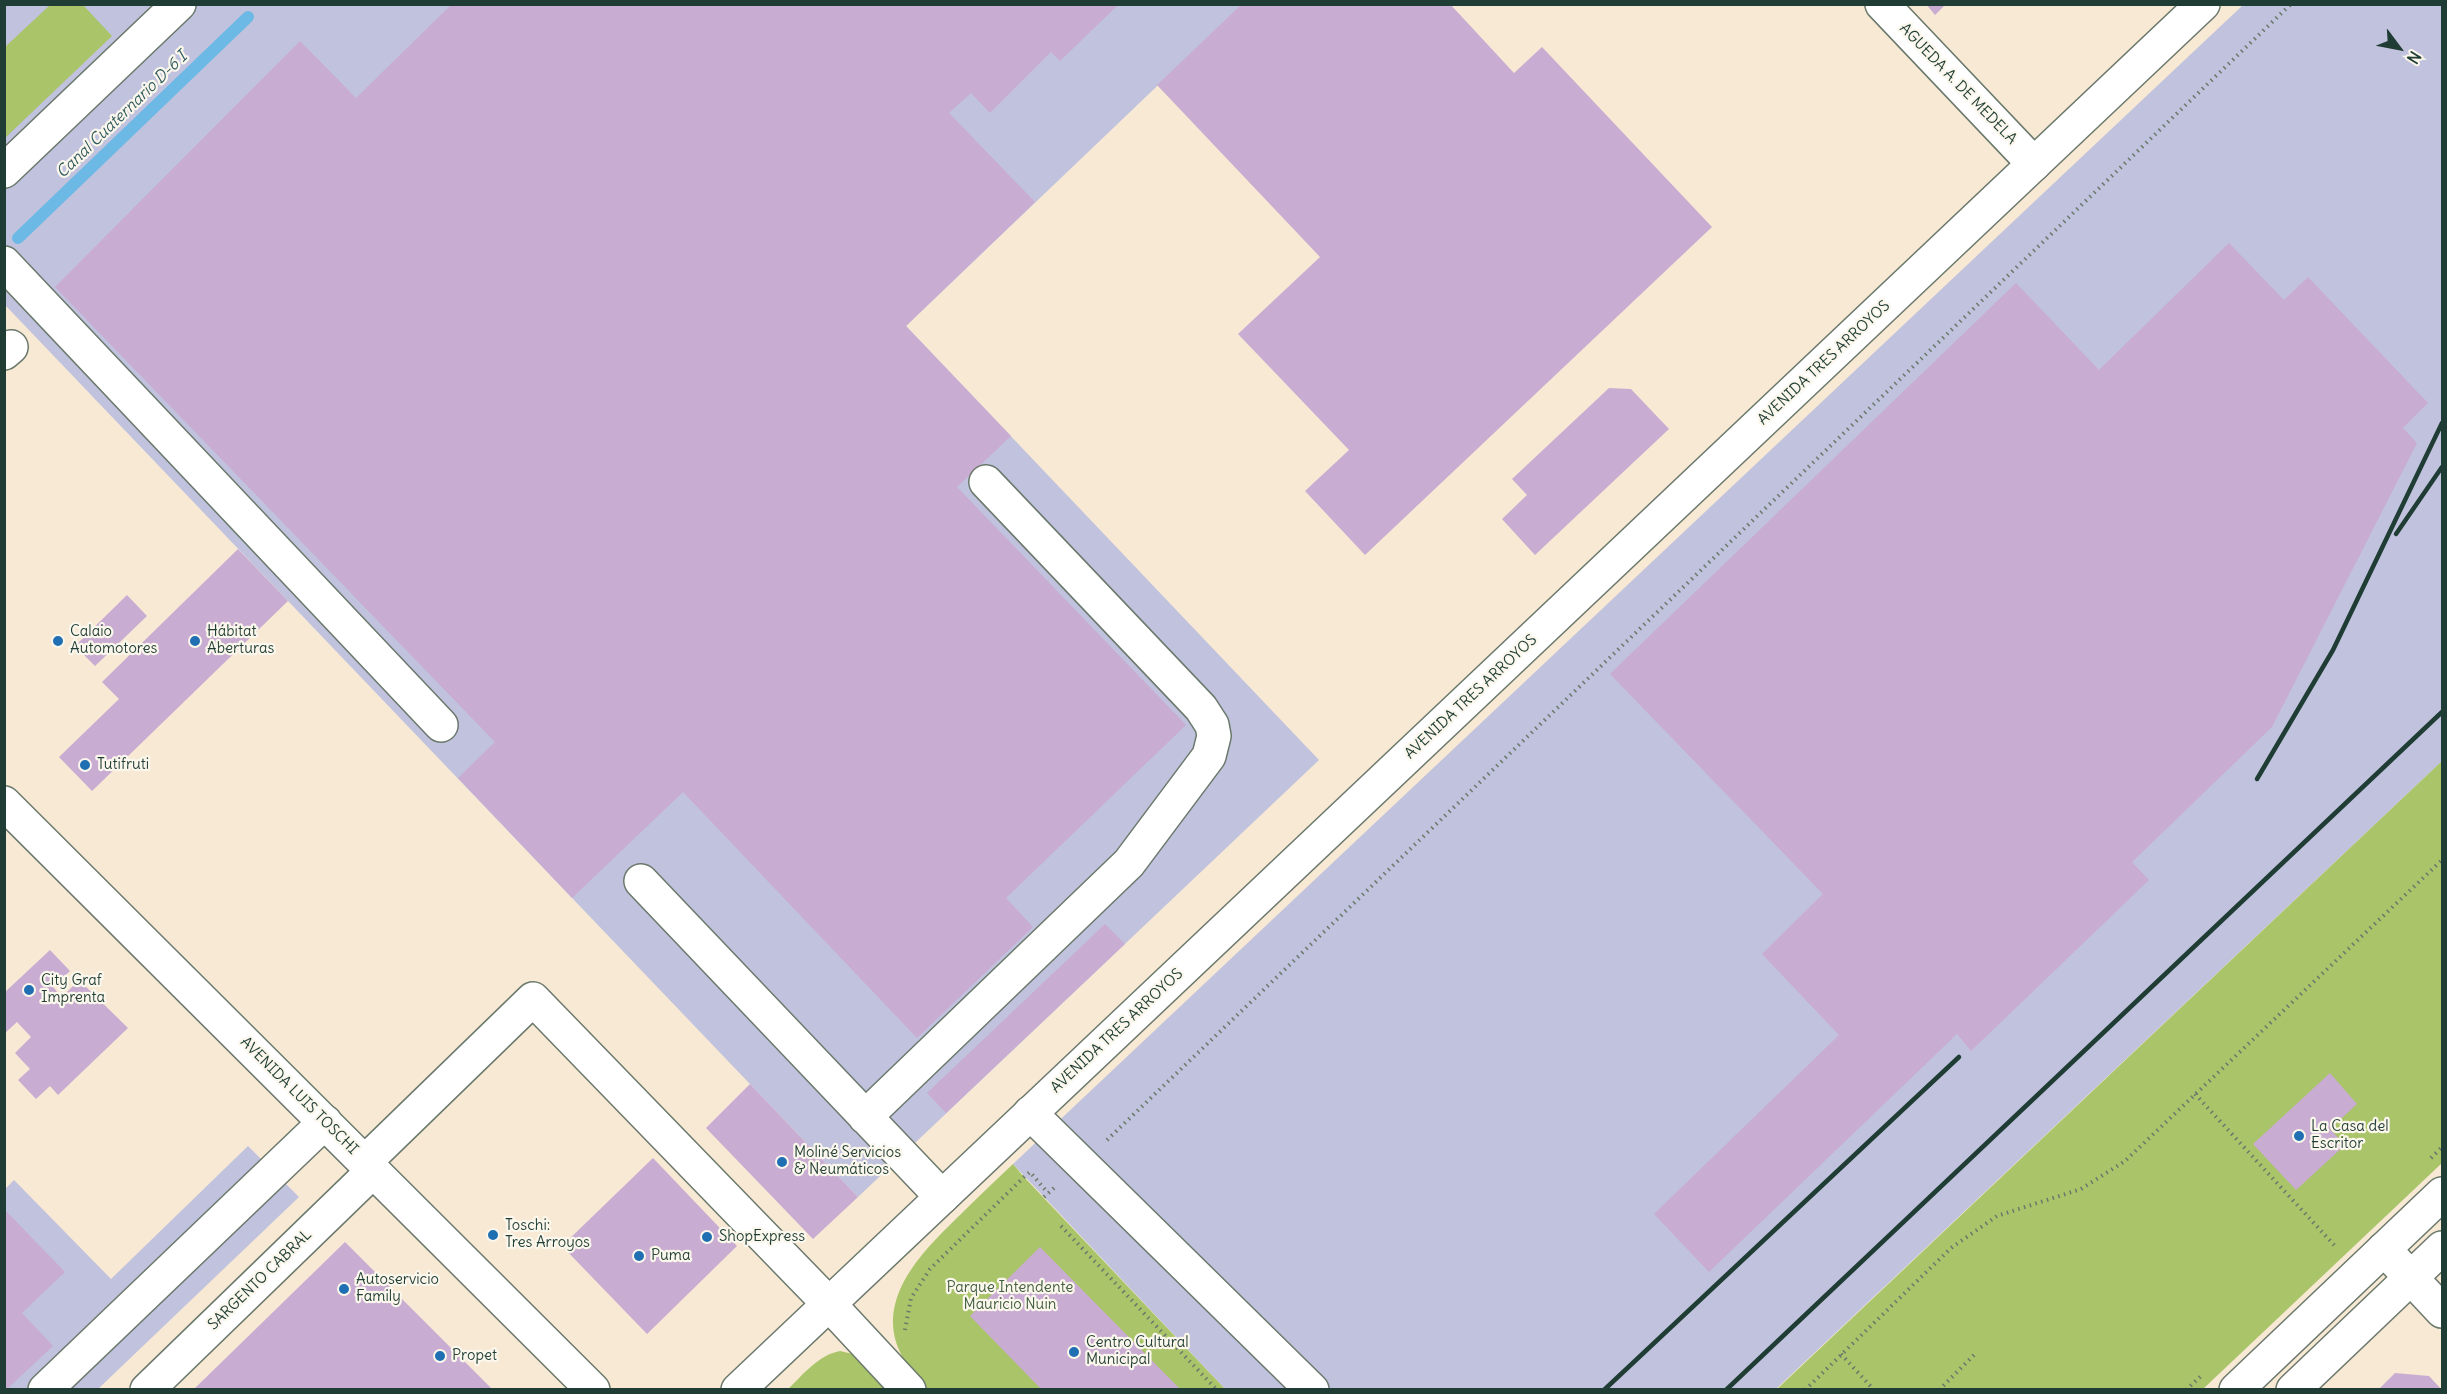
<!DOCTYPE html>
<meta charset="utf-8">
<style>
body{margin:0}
#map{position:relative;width:2447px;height:1394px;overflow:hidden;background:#f7e9d4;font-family:Delius,sans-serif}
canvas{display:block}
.frame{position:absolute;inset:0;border:6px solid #1f3d34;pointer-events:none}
.north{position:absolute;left:2369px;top:18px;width:60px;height:60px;-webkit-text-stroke:4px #fbf7ec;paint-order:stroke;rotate:122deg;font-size:16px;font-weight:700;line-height:24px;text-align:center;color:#1f3d34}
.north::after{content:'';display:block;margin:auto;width:21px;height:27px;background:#1f3d34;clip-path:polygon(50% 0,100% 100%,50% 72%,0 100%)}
</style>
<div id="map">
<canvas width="2447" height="1394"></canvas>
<div class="frame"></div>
<div class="north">N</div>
</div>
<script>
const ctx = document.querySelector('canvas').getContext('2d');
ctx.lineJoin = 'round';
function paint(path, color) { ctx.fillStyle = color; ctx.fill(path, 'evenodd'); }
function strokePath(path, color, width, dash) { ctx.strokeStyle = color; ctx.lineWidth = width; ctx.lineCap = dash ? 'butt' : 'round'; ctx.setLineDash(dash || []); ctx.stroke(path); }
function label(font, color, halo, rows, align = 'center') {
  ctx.font = font + ' Delius,sans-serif'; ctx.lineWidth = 4.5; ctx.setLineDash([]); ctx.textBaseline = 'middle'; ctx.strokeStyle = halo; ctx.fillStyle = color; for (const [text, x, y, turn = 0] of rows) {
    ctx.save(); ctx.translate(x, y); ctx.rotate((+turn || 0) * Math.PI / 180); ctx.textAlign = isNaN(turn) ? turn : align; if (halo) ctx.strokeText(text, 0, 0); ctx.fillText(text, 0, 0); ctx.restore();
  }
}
const industrial = new Path2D(`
 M5,5H1242L906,326L1319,760L858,1197L5,305Z
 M2243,5H2442V761L1776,1389H1225L1013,1164Z
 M248,1146L299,1197L98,1389L5,1390L4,1190L14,1180L111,1279Z`);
const green = new Path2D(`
 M50,5H83L112,36L5,138V47Z
 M2442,761V1163L2203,1389L1776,1390Z
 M1013,1164L1024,1177L1225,1389H926C916,1378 906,1367 900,1352C875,1297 924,1250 960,1215C977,1198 995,1181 1013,1164Z
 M840,1351L857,1355L892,1390H787C803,1375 818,1355 840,1351Z`);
const stream = new Path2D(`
 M18,238L248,17`);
const building = new Path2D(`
 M1242,4H1450L1514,73L1542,47L1712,227L1365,555L1305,491L1349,450L1238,334L1320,257L1157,85Z
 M1926,4H1946L1935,15Z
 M451,5H1118L1060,61L1051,52L990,113L971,93L949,113L1035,202L906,326L1011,436L957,487L1186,725L1006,898L1033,927L917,1038L683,792L572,898L458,778L495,742L55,287L300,41L356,98Z
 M2229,243L2284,300L2308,277L2428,403L2403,428L2417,443L2272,727L2132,862L2149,880L1971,1051L1957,1034L1709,1272L1654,1214L1839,1035L1762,954L1823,894L1610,674L2016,283L2099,370Z
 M1609,388L1631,389L1669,429L1535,555L1502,519L1527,495L1512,479Z
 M238,549L288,601L92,791L59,757L119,699L102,682Z
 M127,595L147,616L95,666L75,646Z
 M1105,924L1125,944L946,1113L927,1093Z
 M50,950L70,971L53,987L62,997L79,980L128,1028L58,1095L50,1086L36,1099L18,1080L30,1069L15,1053L31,1037L17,1022L4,1034V993Z
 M2330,1073L2357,1104L2330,1129L2345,1145L2296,1190L2253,1144Z
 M750,1084L858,1197L813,1239L706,1128Z
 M653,1158L737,1246L647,1334L562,1246Z
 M4,1209L65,1272L22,1313L53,1346L6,1390Z
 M345,1242L493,1390H193Z
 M1040,1247L1179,1388L1177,1390H1042L970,1316Z
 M2395,1373L2429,1376L2442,1390H2378Z`);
const path = new Path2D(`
 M2195,1094L2335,1246
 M1107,1140L2291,4
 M2431,1158L2442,1147
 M1044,1197L1055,1187
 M1061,1226L1217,1390
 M905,1330L911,1298L930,1269L1024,1177L1030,1172L1048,1193
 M1841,1354L1874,1390
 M1805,1390L1951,1248L1997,1216L2081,1189L2125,1161L2442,860
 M1939,1390L1976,1353
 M2186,1390L2201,1376`);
const minor = new Path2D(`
 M1882,4L2034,164
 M4,171L179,4
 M4,263L441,725
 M4,353L11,347
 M641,881L942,1197
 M1030,1113L1312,1390
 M865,1117L1129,863L1209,756L1214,736L1212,725L1201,708L986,482
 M365,1162L533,999L829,1304
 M2384,1249L2442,1311
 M45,1390L325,1122
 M147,1390L373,1171`);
const major = new Path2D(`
 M4,803L593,1390
 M829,1304L909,1390
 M738,1390L2203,4
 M2236,1390L2442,1194
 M2293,1390L2442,1248`);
const rail = new Path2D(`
 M2396,534L2442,467
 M2257,779L2333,650L2442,423
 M1604,1390L1959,1057
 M1726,1390L2442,712`);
const markers = [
 [58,641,6,"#1f6fb2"],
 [195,641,6,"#1f6fb2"],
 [85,765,6,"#1f6fb2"],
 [29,990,6,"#1f6fb2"],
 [2299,1136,6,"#1f6fb2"],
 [782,1162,6,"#1f6fb2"],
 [493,1235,6,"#1f6fb2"],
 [707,1237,6,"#1f6fb2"],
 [639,1256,6,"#1f6fb2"],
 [344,1289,6,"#1f6fb2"],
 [1074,1352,6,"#1f6fb2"],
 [440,1356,6,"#1f6fb2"]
];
const streetNames = [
 ["AGUEDA A. DE MEDELA",1958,84,46],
 ["AVENIDA TRES ARROYOS",1824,363,-43],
 ["AVENIDA TRES ARROYOS",1471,697,-43],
 ["AVENIDA TRES ARROYOS",1117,1031,-43],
 ["AVENIDA LUIS TOSCHI",299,1096,45],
 ["SARGENTO CABRAL",260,1280,-44]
];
const poiNames = [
 ["Calaio",70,632],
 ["Automotores",70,649],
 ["Hábitat",207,632],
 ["Aberturas",207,649],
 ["Tutifruti",97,765],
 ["City Graf",41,981],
 ["Imprenta",41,998],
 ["La Casa del",2311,1127],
 ["Escritor",2311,1144],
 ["Moliné Servicios",794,1153],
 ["& Neumáticos",794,1170],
 ["Toschi:",505,1226],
 ["Tres Arroyos",505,1243],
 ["ShopExpress",719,1237],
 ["Puma",651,1256],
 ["Autoservicio",356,1280],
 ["Family",356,1297],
 ["Centro Cultural",1086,1343],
 ["Municipal",1086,1360],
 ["Propet",452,1356]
];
const parkNames = [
 ["Parque Intendente",1010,1288],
 ["Mauricio Nuin",1010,1305]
];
const waterNames = [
 ["Canal Cuaternario D-6 I",122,115,-44]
];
paint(industrial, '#c1c2dd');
paint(green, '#aac469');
strokePath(stream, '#6db9e6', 12);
paint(building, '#c9acd2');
strokePath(minor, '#6b796c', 36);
strokePath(major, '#6b796c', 36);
strokePath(path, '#6b796c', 4, [1.5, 4.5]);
strokePath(minor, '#fff', 33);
strokePath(major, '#fff', 33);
strokePath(rail, '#1f3d34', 4.5);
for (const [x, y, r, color] of markers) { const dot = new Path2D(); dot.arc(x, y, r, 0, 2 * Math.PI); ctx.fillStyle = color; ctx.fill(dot); strokePath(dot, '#fbf7ec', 2); }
label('15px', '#1f3d34', '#fbf7ec', streetNames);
label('15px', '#1f3d34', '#fbf7ec', poiNames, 'left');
label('15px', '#425f41', '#fbf7ec', parkNames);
label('italic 16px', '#325c60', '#fbf7ec', waterNames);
</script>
